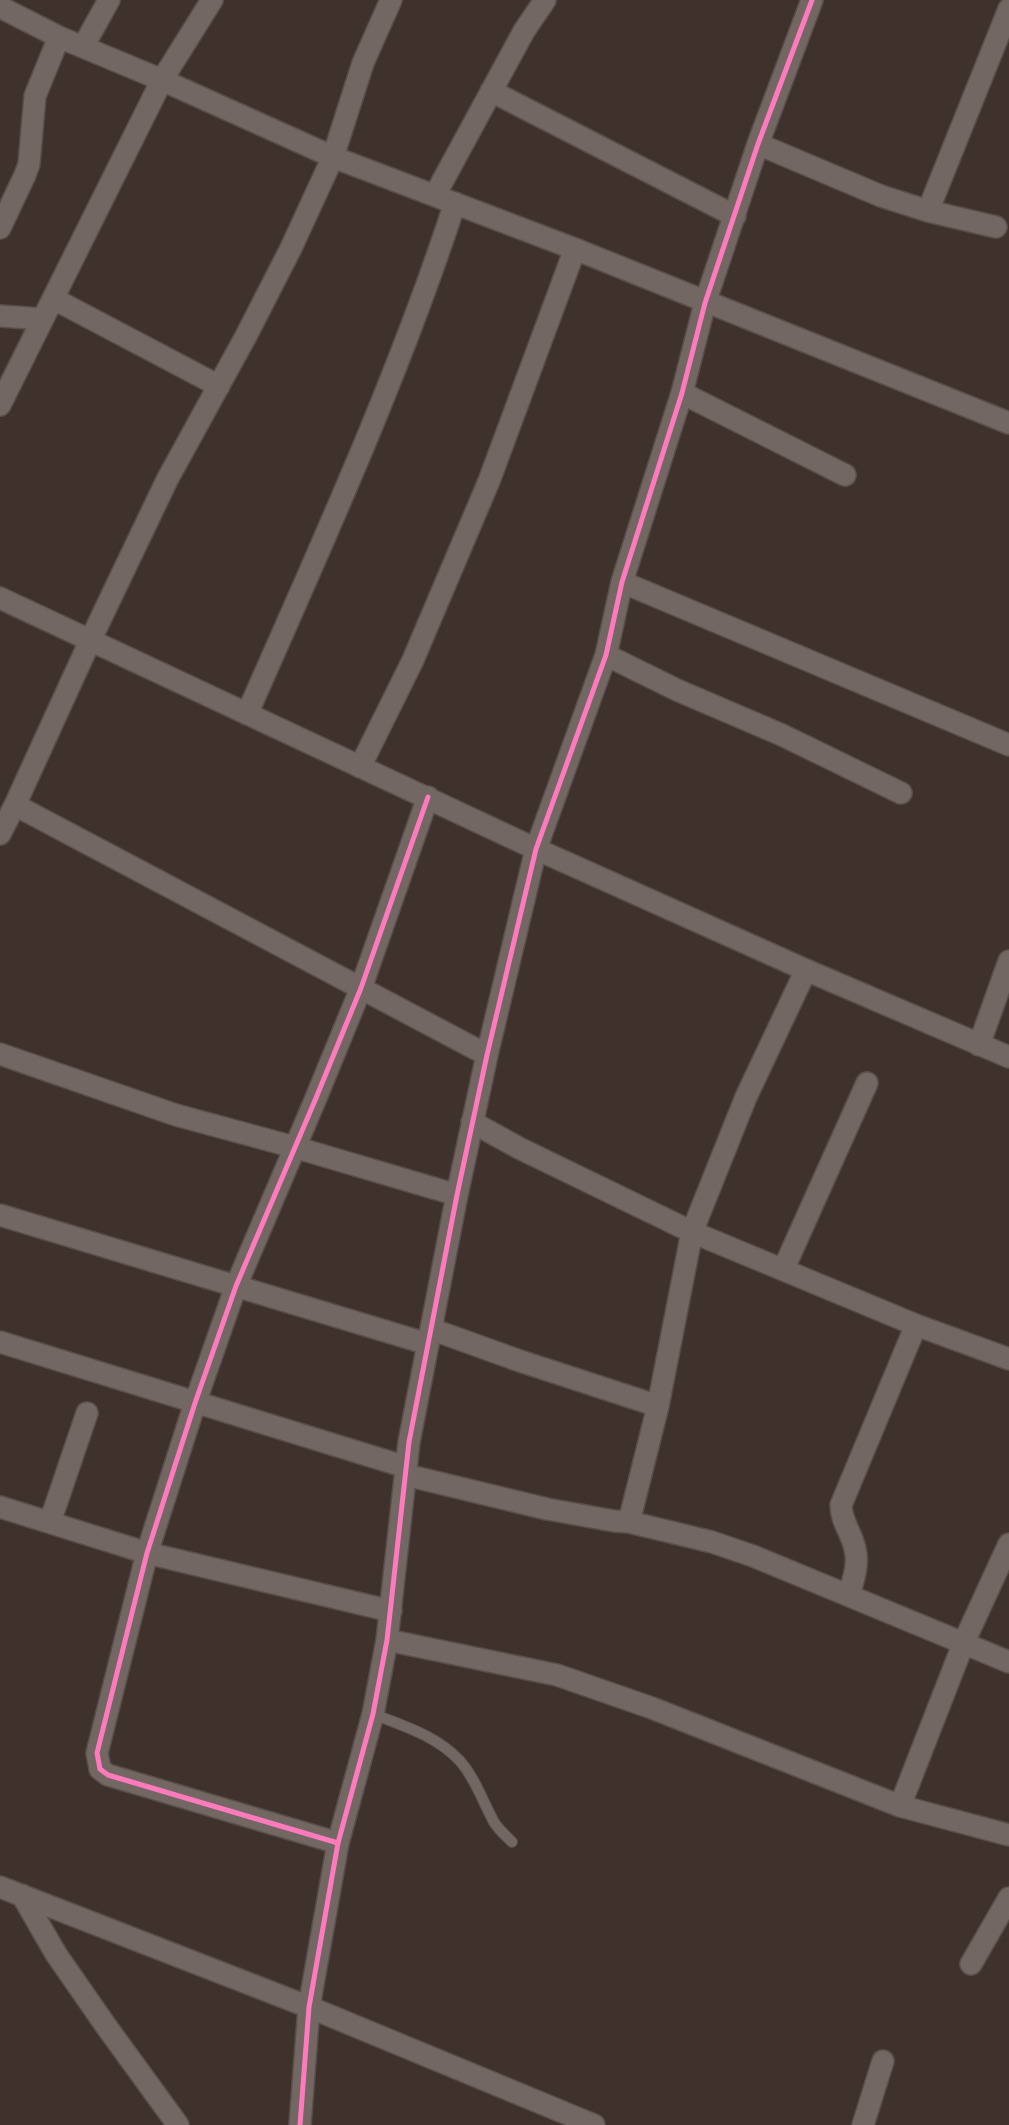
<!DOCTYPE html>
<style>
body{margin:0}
canvas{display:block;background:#3f312c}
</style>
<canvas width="1009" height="2125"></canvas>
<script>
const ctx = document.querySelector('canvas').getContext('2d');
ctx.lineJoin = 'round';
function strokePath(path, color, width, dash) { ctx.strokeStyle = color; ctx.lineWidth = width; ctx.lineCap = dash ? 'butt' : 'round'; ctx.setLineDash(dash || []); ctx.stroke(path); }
const service = new Path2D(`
 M373,1714C404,1726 437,1736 460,1761C475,1778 483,1802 494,1822C498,1829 506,1836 512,1842`);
const minor = new Path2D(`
 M0,7L59,37L162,80L333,157L575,249L1009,423
 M83,47L109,0
 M491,91L735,216
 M758,144L881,196L928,211L996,227
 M435,195L524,31L545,0
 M928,211L1009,9
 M0,228L25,175L29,164L35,96L59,37
 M54,299L219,386
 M0,316L43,319
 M682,393L845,475
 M0,405L162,80L212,0
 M622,582L1009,745
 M0,598L536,849L806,970L1009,1057
 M606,655L677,690L782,735L901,793
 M247,714C321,546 398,378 455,203
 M360,767L413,660L489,481L575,249
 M15,805L487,1055
 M0,834L15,805L90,641L167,480L246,336L291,248L333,157L363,63L391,0
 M979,1045L1009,961
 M0,1054L176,1115L294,1147L457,1195
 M472,1122L519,1148L692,1232L916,1325L1009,1359
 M0,1215L428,1344
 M784,1268L867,1083
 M431,1329L520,1361L658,1406
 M0,1342L406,1467
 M406,1475L547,1509L614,1521L629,1522L712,1542L753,1556L1009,1662
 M0,1507L147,1553L391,1611
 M50,1522L87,1413
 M629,1522L658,1406L692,1232L746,1097L806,970
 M849,1595C853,1580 859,1565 855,1549C852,1533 841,1522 841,1505L916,1325
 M387,1640L557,1675L652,1708L900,1806L1009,1835
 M900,1806L964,1642L1009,1544
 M338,1843L108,1775L100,1769L97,1753L147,1553L195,1403L236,1286L316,1098L361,988L428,797
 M0,1887L309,2007L594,2125
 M22,1895L56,1954L106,2026L178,2125
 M971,1964L1009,1898
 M300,2125L309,2007L338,1843L373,1714L387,1640L409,1442L457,1195L487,1055L536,849L606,655L622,582L682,393L705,303L758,144L812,0
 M863,2125L883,2061`);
const cycleway = new Path2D(`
 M338,1843L108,1775L100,1769L97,1753L147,1553L195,1403L236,1286L316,1098L361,988L428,797
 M300,2125L309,2007L338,1843L373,1714L387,1640L409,1442L457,1195L487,1055L536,849L606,655L622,582L682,393L705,303L758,144L812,0`);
strokePath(service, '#5a4e4a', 12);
strokePath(minor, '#5a4e4a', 24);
strokePath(service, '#726763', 10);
strokePath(minor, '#726763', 21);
strokePath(cycleway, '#fd7abc', 5);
</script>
